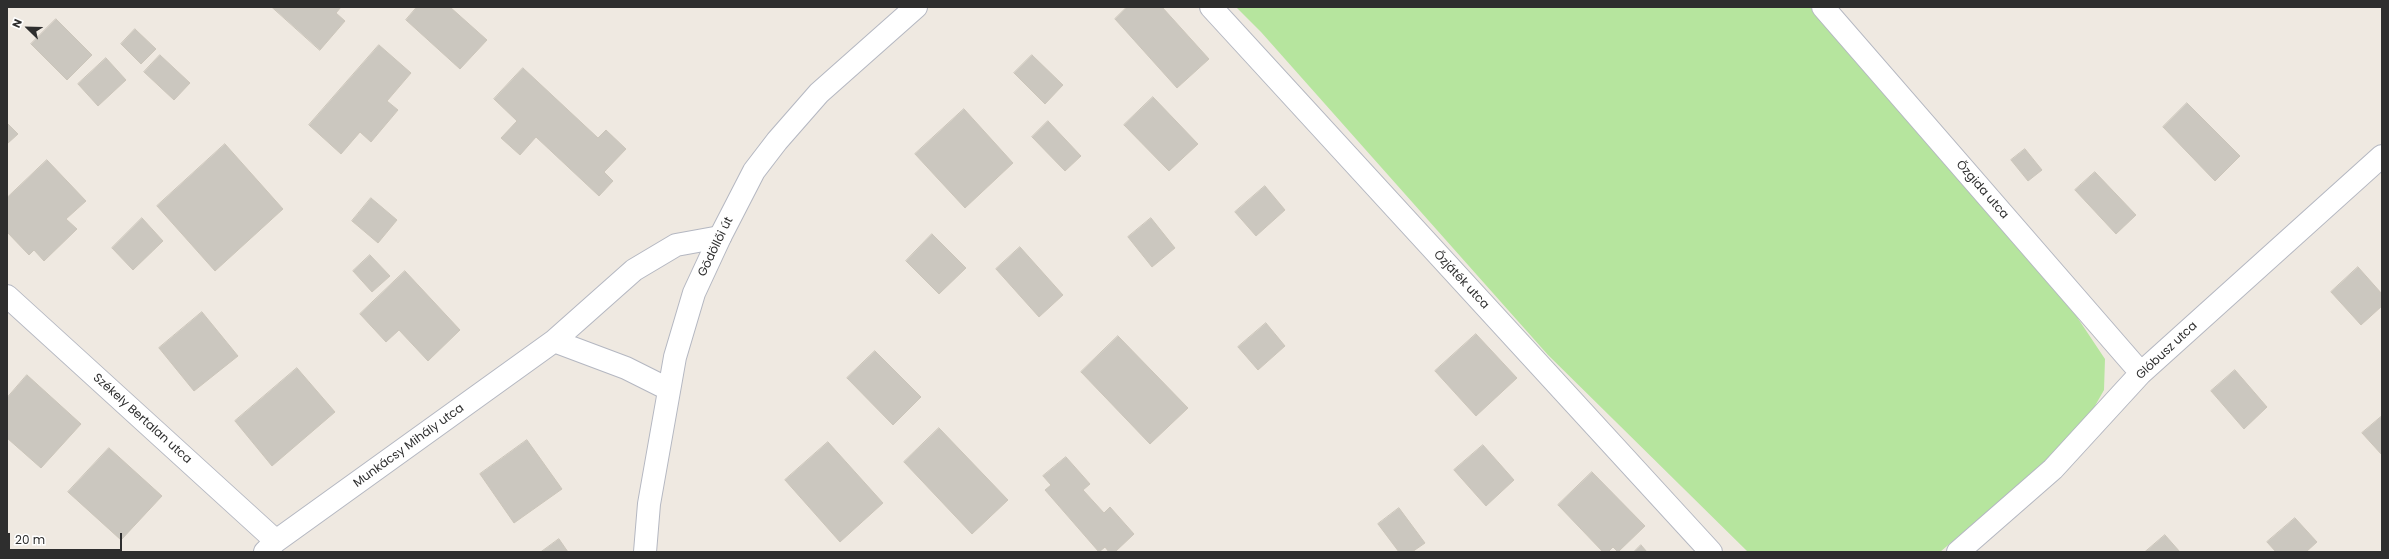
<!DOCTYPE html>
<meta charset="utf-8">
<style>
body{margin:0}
#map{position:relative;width:2389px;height:559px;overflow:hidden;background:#efe9e1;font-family:Poppins,sans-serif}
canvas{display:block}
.frame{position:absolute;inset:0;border:8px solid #2e2e2e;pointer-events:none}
.north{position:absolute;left:8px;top:8px;width:40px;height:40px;-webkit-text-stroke:3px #fff;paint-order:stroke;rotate:293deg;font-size:11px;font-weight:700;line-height:16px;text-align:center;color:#2e2e2e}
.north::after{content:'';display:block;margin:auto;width:14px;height:18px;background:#2e2e2e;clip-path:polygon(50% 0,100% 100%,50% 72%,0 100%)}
.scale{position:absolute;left:8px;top:533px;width:114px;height:18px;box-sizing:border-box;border:2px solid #2e2e2e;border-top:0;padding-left:5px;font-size:12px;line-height:14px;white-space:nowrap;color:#2e2e2e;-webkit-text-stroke:3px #fff;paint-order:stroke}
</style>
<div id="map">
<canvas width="2389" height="559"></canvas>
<div class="frame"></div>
<div class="north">N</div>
<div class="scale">20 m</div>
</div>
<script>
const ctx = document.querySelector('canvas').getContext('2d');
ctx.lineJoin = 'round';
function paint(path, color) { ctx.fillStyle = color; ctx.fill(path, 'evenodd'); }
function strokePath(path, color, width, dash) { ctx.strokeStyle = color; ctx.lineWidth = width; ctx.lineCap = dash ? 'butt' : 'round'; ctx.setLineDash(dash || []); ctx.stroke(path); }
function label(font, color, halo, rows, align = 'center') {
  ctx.font = font + ' Poppins,sans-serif'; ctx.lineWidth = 4; ctx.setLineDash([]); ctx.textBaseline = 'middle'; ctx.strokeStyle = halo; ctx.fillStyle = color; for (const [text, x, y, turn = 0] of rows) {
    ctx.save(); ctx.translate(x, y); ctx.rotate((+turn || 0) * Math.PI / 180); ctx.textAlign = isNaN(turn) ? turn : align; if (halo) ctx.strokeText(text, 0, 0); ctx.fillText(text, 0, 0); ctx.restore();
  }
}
const green = new Path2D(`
 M1236,7H1810L1858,59L2073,311L2105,359L2104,390L2079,434L1940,552H1748L1548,355L1261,32Z`);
const building = new Path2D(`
 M272,7H341L336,13L345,21L320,50Z
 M417,7H450L487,40L460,69L406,20Z
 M1127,7H1162L1209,59L1177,88L1115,19Z
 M56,19L92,55L67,80L31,44Z
 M135,29L156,49L141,64L121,44Z
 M379,45L411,73L387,101L398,110L371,142L360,132L341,154L309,125Z
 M160,55L190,83L174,100L144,72Z
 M1032,55L1063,85L1045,104L1014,73Z
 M106,58L126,80L98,106L78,84Z
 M523,68L598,138L606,130L626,149L604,172L613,181L599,196L536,137L520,155L501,138L517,121L494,99Z
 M1153,97L1198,144L1169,171L1124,125Z
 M2187,103L2240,156L2215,181L2163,127Z
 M964,109L1013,163L965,208L915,154Z
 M1048,121L1081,156L1065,171L1032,137Z
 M7,123L18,134L7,144Z
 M225,144L283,209L215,271L157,206Z
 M2025,149L2042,170L2028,181L2011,160Z
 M47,160L86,201L66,219L77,229L44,261L34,250L29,255L7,232V198Z
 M2095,172L2136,215L2116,234L2075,190Z
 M1265,186L1285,210L1256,236L1235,212Z
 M371,198L397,220L378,243L352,221Z
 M142,218L163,241L133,270L112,248Z
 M1151,218L1175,248L1152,267L1128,237Z
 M932,234L966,268L939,294L906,261Z
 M1020,247L1063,295L1039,317L996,269Z
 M370,255L390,276L372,292L353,271Z
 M2358,267L2382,294V306L2361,325L2331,292Z
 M405,271L460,330L428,361L399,330L386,342L360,314Z
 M202,312L238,356L194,391L159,348Z
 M1266,323L1285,346L1258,370L1238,347Z
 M1476,334L1517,378L1476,416L1435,371Z
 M1118,336L1188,408L1150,444L1081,372Z
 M875,351L921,397L893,425L847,378Z
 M297,368L335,412L272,466L235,421Z
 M2235,370L2267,407L2244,429L2211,391Z
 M27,375L81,424L41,468L7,438V398Z
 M2382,416V455L2362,433Z
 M939,428L1008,500L972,534L904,462Z
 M527,440L562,489L514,523L480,474Z
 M828,442L883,503L840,542L785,480Z
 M1483,445L1514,480L1486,506L1454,470Z
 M109,448L162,496L121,540L68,492Z
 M1066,457L1090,484L1083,490L1104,513L1110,507L1134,534L1115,552H1109L1105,547L1099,552L1045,490L1051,485L1043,476Z
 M1592,472L1645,526L1618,552L1613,547L1608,552H1603L1558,505Z
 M1399,508L1425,543L1412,552H1399L1378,524Z
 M2295,518L2317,542L2306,552H2276L2267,542Z
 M2165,535L2180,552H2145Z
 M559,539L568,552H541Z
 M1641,545L1647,552H1634Z`);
const street = new Path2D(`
 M1211,7L1711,552
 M1823,7L2141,373
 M7,296L276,541
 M554,341L626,368L668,389
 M265,552L276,541L554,341L634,270L676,245L720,237
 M1958,552L2053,469L2141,373L2382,156`);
const secondary = new Path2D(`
 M645,552L649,504L675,357L694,293L720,237L754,171L777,141L819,93L916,7`);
const streetNames = [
 ["Őzgida utca",1982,190,49],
 ["Gödöllői út",716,247,-64],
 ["Őzjáték utca",1461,280,47],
 ["Glóbusz utca",2167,351,-43],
 ["Székely Bertalan utca",142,419,42],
 ["Munkácsy Mihály utca",409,446,-36]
];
paint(green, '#b6e59e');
paint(building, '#cbc7bf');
strokePath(building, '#cbc5ba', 1);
strokePath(street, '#b4b7c1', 24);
strokePath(secondary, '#b4b7c1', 24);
strokePath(street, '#fff', 22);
strokePath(secondary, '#fff', 22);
label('12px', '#2e2e2e', '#fff', streetNames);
</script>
